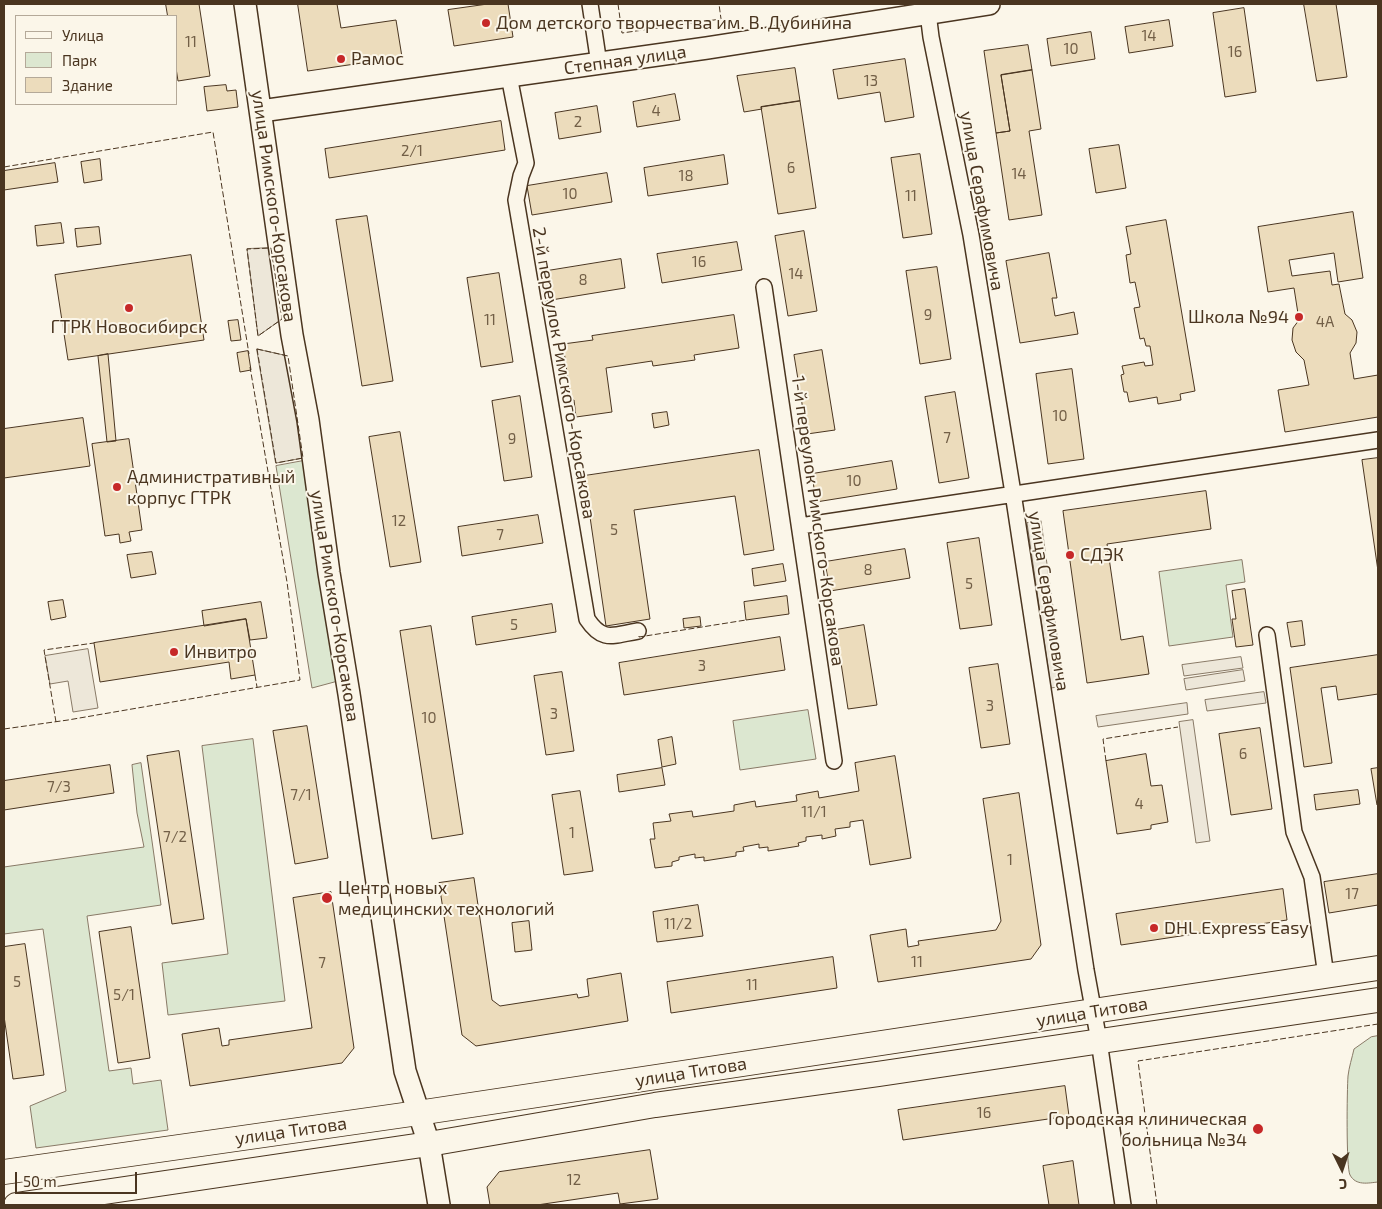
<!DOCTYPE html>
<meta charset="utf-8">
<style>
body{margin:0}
#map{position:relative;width:1382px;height:1209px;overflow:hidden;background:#fbf6e9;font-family:"Exo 2",sans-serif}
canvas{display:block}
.frame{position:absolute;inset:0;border:5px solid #4a3520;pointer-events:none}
.legend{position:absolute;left:15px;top:15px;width:162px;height:90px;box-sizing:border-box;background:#fbf6e9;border:1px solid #b4a999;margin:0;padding:6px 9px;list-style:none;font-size:15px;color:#4a3520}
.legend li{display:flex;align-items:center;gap:10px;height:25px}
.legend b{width:25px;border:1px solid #b4a999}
.north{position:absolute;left:1317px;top:1144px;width:50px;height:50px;-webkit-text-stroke:4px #fbf6e9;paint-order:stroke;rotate:176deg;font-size:14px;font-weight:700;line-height:20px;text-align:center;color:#4a3520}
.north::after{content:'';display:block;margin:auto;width:18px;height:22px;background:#4a3520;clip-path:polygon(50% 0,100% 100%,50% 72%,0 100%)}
.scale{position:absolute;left:15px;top:1172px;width:122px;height:22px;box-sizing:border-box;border:2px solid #4a3520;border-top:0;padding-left:6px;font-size:15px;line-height:18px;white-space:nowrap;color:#4a3520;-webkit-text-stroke:4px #fbf6e9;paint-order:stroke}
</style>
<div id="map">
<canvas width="1382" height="1209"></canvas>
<div class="frame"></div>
<ul class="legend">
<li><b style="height:6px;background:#fbf6e9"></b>Улица</li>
<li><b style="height:14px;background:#dce7d0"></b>Парк</li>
<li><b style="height:14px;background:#ecdcbc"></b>Здание</li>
</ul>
<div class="north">С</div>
<div class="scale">50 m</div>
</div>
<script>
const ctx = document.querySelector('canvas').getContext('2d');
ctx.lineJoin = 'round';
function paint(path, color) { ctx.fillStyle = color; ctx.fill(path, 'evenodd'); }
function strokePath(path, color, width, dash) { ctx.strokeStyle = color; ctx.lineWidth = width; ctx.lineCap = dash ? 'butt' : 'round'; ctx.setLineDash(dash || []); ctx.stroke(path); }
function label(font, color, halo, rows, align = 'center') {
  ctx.font = font + ' "Exo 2",sans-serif'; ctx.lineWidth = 4; ctx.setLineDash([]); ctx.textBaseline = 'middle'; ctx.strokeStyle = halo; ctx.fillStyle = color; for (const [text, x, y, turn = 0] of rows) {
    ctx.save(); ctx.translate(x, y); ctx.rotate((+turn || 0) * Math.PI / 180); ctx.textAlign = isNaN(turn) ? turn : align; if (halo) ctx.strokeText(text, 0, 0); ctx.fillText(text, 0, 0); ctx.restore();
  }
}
const green = new Path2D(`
 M303,461L338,681L312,688L276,466Z
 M1242,560L1245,582L1226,585L1233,637L1169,646L1159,572Z
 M808,710L816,759L740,770L733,721Z
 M253,739L285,1001L168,1015L162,963L228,954L202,746Z
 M141,763L161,905L87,916L109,1071L131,1068L133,1084L161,1080L168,1130L36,1148L30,1106L66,1091L43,929L4,934V867L144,847L137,813L132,765Z
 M1378,1036V1182C1368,1183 1356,1186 1350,1175C1346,1168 1347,1089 1348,1076C1349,1067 1352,1058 1354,1049L1371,1037Z`);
const parking = new Path2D(`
 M271,248L282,319L258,336L247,249Z
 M257,349L288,356L303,458L276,463Z
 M1041,521L1064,686L1051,688L1027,523Z
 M88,649L98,708L73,712L68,681L50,684L45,656Z
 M1241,657L1243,668L1184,676L1182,665Z
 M1243,670L1245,681L1186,690L1184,679Z
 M1264,692L1266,703L1207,711L1205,700Z
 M1187,703L1188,714L1098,727L1096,716Z
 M1193,720L1210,841L1196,843L1179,722Z`);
const building = new Path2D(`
 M166,4H199L210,76L178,81L176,68V16H168Z
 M298,4H337L341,28L396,20L402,57L308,71Z
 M488,4H508L513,37L454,46L448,10Z
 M1304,4H1336L1347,77L1317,81Z
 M1244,8L1256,92L1225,97L1213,13Z
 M1169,20L1173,46L1129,53L1125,27Z
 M1091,32L1095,59L1051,66L1047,39Z
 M1028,45L1032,70L1001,75L1010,131L996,133L984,51Z
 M905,59L914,117L885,122L880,92L838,99L833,70Z
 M795,68L800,101L761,107L762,109L744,112L737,76Z
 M1032,70L1041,129L1029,131L1042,215L1009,220L996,133L1010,131L1001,75Z
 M226,85L227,91L236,90L238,107L207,111L204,87Z
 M675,94L680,120L637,127L633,102Z
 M800,101L816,208L778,214L761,107Z
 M597,106L601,132L559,139L555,113Z
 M501,121L505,150L329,178L325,149Z
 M1119,145L1126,188L1096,193L1089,149Z
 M920,154L932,234L903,238L891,158Z
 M724,155L728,184L648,196L644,168Z
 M100,159L102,180L84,183L81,162Z
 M55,163L58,182L4,190V171Z
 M607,173L612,202L532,215L527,186Z
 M1353,212L1363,278L1338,282L1334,253L1289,260L1292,276L1330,271L1332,285L1339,284L1345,314L1352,320L1357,332L1356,343L1350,353L1354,379L1378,375V417L1285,432L1278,390L1309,385L1304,360L1296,352L1292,340L1293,328L1299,320L1294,288L1268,292L1258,227Z
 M367,216L393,381L362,386L336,220Z
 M1166,220L1195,391L1180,394L1181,400L1158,404L1157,397L1129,402L1127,392H1124L1121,375L1124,374L1122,366L1144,362L1145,366L1153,365L1150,346H1146L1144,338L1140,339L1134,308L1140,307L1135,282L1130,283L1126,255L1131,254L1126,227Z
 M61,223L64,243L37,246L35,226Z
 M99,227L101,244L77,247L75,229Z
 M804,231L817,311L788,316L775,236Z
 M737,242L742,270L662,283L657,254Z
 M1049,253L1057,298H1052L1055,316L1074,312L1078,334L1020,343L1006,261Z
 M191,255L204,340L68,360L55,275Z
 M621,259L625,288L545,301L541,272Z
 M937,267L951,359L920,364L906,271Z
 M499,273L513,362L481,367L467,278Z
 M734,315L739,348L694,355L695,360L653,366L652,361L606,368L612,412L576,417L574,400H571L563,344L593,340L592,336Z
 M238,320L241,340L231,341L228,321Z
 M822,350L835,430L807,434L794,355Z
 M248,351L251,370L240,372L237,353Z
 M108,354L116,441L107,442L98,356Z
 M1072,369L1084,459L1048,464L1036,374Z
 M955,392L969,478L939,483L925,397Z
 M520,396L532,477L504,481L492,401Z
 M667,412L669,425L654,428L652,414Z
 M83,418L90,466L4,478V429Z
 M400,432L421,562L390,567L369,437Z
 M129,439L142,530L129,532L131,541L120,543L119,534L105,536L92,444Z
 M759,450L774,550L744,555L735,496L634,510L650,619L606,626L584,476Z
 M1378,458V571L1362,460Z
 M892,461L897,489L816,502L812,474Z
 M1206,491L1211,529L1107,544L1121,640L1143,636L1149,674L1087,683L1063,511Z
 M538,515L543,543L462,556L458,527Z
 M979,538L992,625L960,629L947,543Z
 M905,549L910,578L830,591L825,562Z
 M152,552L156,574L131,578L127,555Z
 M783,564L786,581L754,586L752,569Z
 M1245,589L1253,645L1236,647L1232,619H1236L1232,591Z
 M787,596L789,614L746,620L744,602Z
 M63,600L66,617L51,620L48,602Z
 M261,602L267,638L250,640L246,619L204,626L202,611Z
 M552,604L556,632L476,645L472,617Z
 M700,617L701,626L684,628L683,619Z
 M246,619L255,675L231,679L229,662L100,682L94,643Z
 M1302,621L1305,645L1291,647L1287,623Z
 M864,625L877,705L848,709L836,630Z
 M431,626L463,834L432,839L400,631Z
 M780,637L785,670L624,695L619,663Z
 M1378,655V694L1338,700L1336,686L1321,688L1332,763L1304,767L1290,668Z
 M998,664L1010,744L981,748L969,668Z
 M562,672L574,751L546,755L534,676Z
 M307,726L328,858L295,864L273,731Z
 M1260,728L1272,809L1231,815L1219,734Z
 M672,737L676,764L662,767L658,740Z
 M179,751L204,919L172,924L147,756Z
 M1146,754L1151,786L1162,785L1168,822L1151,825V829L1117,834L1106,761Z
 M895,756L911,858L870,865L863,820L850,822V827L835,829L836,836L822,839V835L806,837V841L798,843L799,846L768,851V847L759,848V844L743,847L744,851L736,852V856L704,861V857L695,858V854L679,857V860L672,862V866L655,868L650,839H655L653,823L671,821L669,814L692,811L693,817L734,811V805L755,801L756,807L797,801L796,795L818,791L819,798L859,791L855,763Z
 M110,765L114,793L4,810V781Z
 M662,768L665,785L619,792L617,775Z
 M1378,768V805H1377L1371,769Z
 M1358,790L1360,804L1316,810L1314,795Z
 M580,791L593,871L564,875L552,795Z
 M1019,793L1041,945L1031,959L878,982L870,935L906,929L908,947L919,945L918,941L996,930L1001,921L983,799Z
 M1378,874V905L1329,913L1324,882Z
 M474,878L492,1000L500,1006L577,994L578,998L589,996L587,979L621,973L628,1021L476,1046L462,1035L439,883Z
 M1283,889L1287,920L1121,945L1116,914Z
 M331,892L354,1048L342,1063L190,1086L182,1034L219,1028L222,1046L229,1045V1040L312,1028L293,898Z
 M698,905L703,936L657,942L653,912Z
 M529,921L532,950L515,952L512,923Z
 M131,927L150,1058L118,1063L99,932Z
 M25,944L44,1075L13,1079L4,1016V947Z
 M833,957L837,988L671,1013L667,982Z
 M1065,1086L1069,1116L903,1140L898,1110Z
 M650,1150L658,1199L620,1204L618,1193L537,1205H490L487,1187L499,1172Z
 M1073,1161L1079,1205H1049L1043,1166Z`);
const street = new Path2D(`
 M590,4L599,64
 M927,5L931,37L971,235L1013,493L1086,970L1099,1041L1123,1205
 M509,76L526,163L521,176L516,200L587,619C603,643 613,635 638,631
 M764,287L834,761
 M800,526L1378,440
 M1267,635L1294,832L1312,877L1326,976`);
const secondary = new Path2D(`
 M245,4L292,335L308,420L329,573L349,694L405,1071L429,1144L439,1205
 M261,111L707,48L989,4`);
const primary = new Path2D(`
 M4,1172L418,1113L1378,968
 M16,1205L429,1144L655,1105L878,1074L1378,1000`);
const fence = new Path2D(`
 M618,4L622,33L721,19L719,4
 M4,167L213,132L249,354
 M271,248L282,319L258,336L247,249Z
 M257,349L288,356L303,458L276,463Z
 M639,636V637L746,620
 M255,675L257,687
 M56,722L44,650L94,643
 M4,729L68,720L300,680L287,582L250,367
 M1106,761L1103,739L1178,727
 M1157,1205L1138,1061L1378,1024`);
const markers = [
 [486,23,5,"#c62828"],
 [341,59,5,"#c62828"],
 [129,308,5,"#c62828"],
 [1299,317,5,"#c62828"],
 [117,487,5,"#c62828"],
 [1070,555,5,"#c62828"],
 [174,652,5,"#c62828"],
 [327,898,6,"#c62828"],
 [1154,928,5,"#c62828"],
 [1258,1129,6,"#c62828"]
];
const numberNames = [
 ["14",1149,36],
 ["11",191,42],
 ["10",1071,49],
 ["16",1235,52],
 ["13",871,81],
 ["4",656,111],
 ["2",578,122],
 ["2/1",412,151],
 ["6",791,168],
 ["14",1019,174],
 ["18",686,176],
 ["10",570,194],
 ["11",911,196],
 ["16",699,262],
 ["14",796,274],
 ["8",583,280],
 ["9",928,315],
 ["11",490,320],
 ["4А",1325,322],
 ["10",1060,416],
 ["7",947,438],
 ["9",512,439],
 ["10",854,481],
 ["12",399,521],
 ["5",614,530],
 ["7",500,535],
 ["8",868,570],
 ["5",969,584],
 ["5",514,625],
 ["3",702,666],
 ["3",990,706],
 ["3",554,714],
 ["10",429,718],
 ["6",1243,754],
 ["7/3",59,787],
 ["7/1",301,795],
 ["4",1139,804],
 ["11/1",814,812],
 ["1",572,833],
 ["7/2",175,837],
 ["1",1010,860],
 ["17",1352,894],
 ["11/2",678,924],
 ["11",917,962],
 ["7",322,963],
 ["5",17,982],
 ["11",752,985],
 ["5/1",124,995],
 ["16",984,1113],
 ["12",574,1180]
];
const poiNames = [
 ["Дом детского творчества им. В. Дубинина",496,23],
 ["Рамос",351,59],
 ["Школа №94",1289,317,"right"],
 ["ГТРК Новосибирск",129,327,"center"],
 ["Административный",127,477],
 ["корпус ГТРК",127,498],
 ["СДЭК",1080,555],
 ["Инвитро",184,652],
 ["Центр новых",338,888],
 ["медицинских технологий",338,909],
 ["DHL Express Easy",1164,928],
 ["Городская клиническая",1247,1119,"right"],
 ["больница №34",1247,1140,"right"]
];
const streetNames = [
 ["Степная улица",625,60,-8],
 ["улица Серафимовича",982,201,80],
 ["улица Римского-Корсакова",274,206,82],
 ["2-й переулок Римского-Корсакова",564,373,80],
 ["1-й переулок Римского-Корсакова",818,521,82],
 ["улица Серафимовича",1049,601,81],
 ["улица Римского-Корсакова",335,606,81],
 ["улица Титова",1092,1012,-9],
 ["улица Титова",691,1072,-9],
 ["улица Титова",291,1131,-8]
];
paint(green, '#dce7d0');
strokePath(green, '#887966', 1);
paint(parking, '#ede7d9');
strokePath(parking, '#887966', 1);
paint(building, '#ecdcbc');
strokePath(building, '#4a3520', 1);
strokePath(street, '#4a3520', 18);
strokePath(secondary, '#4a3520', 24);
strokePath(primary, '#4a3520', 26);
strokePath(street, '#fbf6e9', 15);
strokePath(secondary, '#fbf6e9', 21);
strokePath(primary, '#fbf6e9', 24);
strokePath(fence, '#4a3520', 1, [6, 2.5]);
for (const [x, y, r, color] of markers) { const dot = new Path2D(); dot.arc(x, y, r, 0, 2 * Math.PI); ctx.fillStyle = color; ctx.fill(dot); strokePath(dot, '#fbf6e9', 2); }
label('15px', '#725f47', null, numberNames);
label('18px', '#4a3520', '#fbf6e9', poiNames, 'left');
label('18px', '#4a3520', '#fbf6e9', streetNames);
</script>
